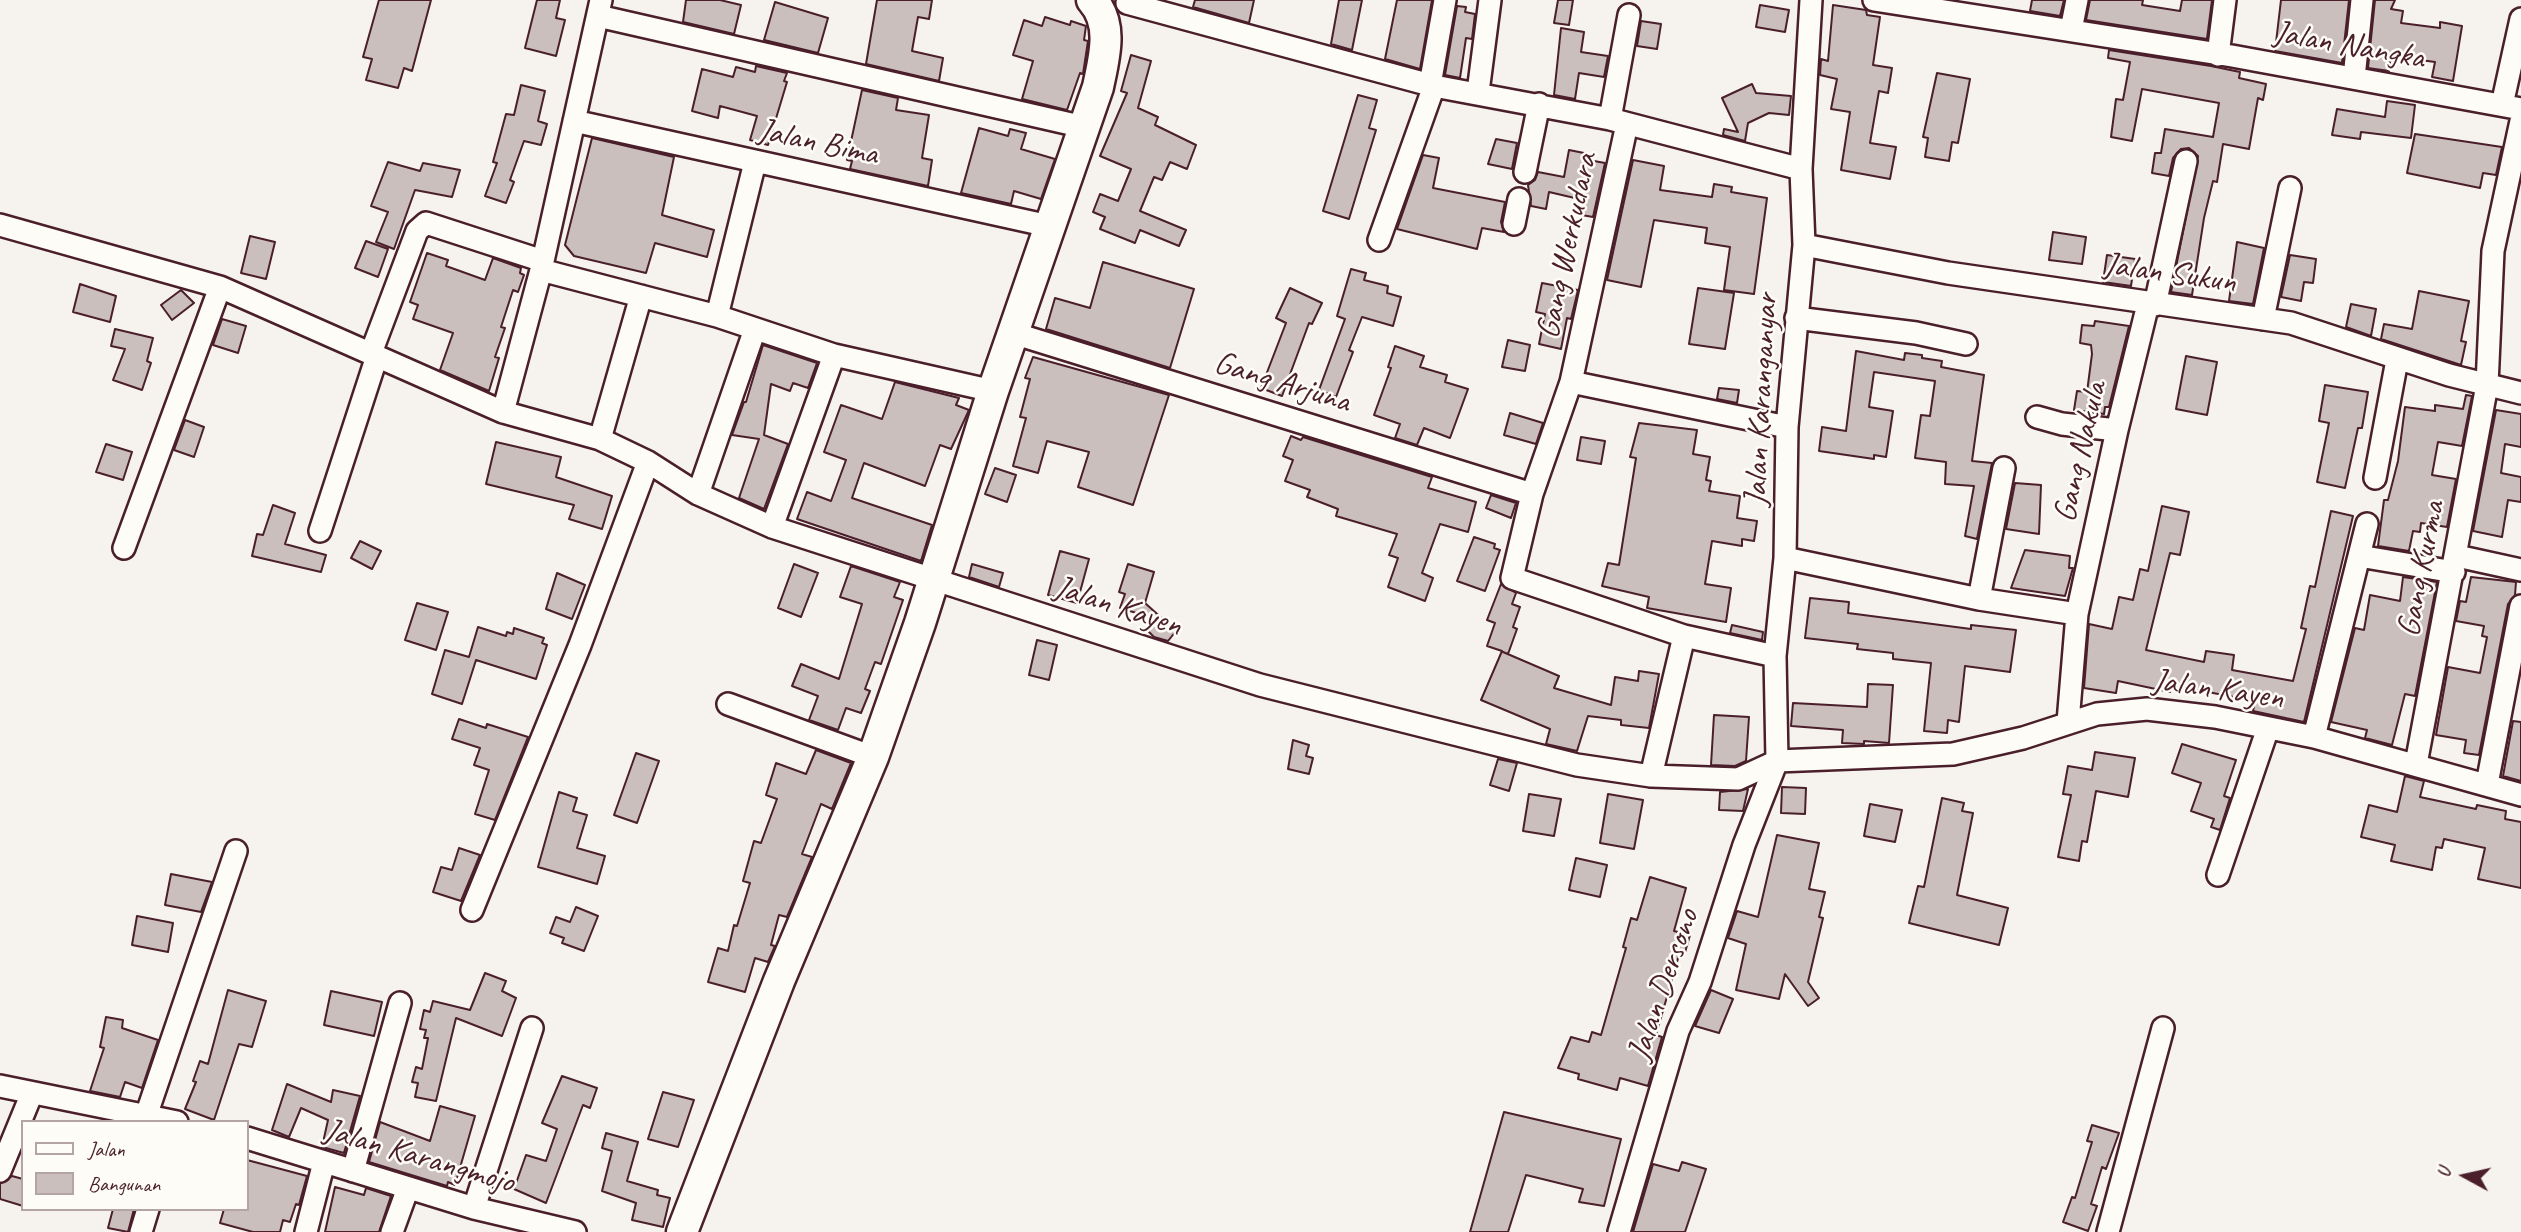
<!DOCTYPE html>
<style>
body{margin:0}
#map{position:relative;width:2521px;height:1232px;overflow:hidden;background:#f6f3ef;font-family:Caveat,sans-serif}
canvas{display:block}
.legend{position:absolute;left:21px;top:1120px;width:228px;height:91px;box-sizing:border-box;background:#fdfcf7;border:2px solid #b5a4a5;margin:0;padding:9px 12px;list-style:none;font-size:21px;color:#4a1f2b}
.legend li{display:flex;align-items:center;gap:14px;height:35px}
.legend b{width:35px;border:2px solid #b5a4a5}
.north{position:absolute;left:2430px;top:1141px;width:70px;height:70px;-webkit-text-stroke:5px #fdfcf7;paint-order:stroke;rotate:278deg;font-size:19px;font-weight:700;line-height:28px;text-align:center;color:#4a1f2b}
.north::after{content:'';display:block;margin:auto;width:24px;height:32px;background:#4a1f2b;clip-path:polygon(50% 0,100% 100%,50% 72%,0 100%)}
</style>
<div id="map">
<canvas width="2521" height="1232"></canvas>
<ul class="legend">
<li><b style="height:9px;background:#fdfcf7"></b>Jalan</li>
<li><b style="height:19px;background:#cbbfbe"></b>Bangunan</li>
</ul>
<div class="north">U</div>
</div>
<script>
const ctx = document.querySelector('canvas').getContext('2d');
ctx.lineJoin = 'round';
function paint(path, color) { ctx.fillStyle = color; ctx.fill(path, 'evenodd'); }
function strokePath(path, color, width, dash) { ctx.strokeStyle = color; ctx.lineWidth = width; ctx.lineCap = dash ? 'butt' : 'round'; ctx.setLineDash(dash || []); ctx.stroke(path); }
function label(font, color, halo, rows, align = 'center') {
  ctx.font = font + ' Caveat,sans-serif'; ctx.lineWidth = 5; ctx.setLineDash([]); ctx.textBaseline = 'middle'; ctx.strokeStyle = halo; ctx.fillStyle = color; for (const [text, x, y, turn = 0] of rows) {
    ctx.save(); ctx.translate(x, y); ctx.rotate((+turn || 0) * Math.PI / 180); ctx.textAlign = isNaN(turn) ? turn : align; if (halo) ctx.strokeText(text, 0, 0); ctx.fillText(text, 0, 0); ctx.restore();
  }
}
const building = new Path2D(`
 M379,0H431L412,71L404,68L398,88L366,80L372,59L363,57Z
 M537,0H560L556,18L565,20L556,56L525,48Z
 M686,0H720L741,5L734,34L683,22Z
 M877,0H932L929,19L918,17L912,51L943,58L939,81L866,64Z
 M1195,0H1254L1249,23L1193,7Z
 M1339,0H1362L1352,50L1331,44Z
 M1397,0H1432L1420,69L1385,59Z
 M1558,0H1573L1569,25L1554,23Z
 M2032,0H2064L2060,16L2030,11Z
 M2090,0H2143L2142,5L2180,11L2182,0H2212L2207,39L2086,20Z
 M2281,0H2349L2342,63L2275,51Z
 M2375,0H2395L2391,9L2403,11L2401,23L2440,28V22L2462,26L2453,81L2432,77L2435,62L2391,56L2389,71L2368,68Z
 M775,2L828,18L818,53L764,40Z
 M1760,5L1789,10L1785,32L1756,27Z
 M1833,5L1866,10L1867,15L1880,17L1873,65L1892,68L1888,93L1879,91L1870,143L1896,147L1890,179L1841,170L1850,112L1831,109L1837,79L1820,75L1821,59L1828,61Z
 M1457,6L1466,7L1465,12L1475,14L1472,39L1466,38L1460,78L1445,75Z
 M1045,17L1070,25L1071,21L1086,26L1084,40L1088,41L1083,74L1080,73L1067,110L1022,99L1033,61L1013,55L1024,20L1042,26Z
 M1641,21L1661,24L1657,49L1637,46Z
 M1561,28L1584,32L1581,52L1608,56L1604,77L1579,73L1575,99L1554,95Z
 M2109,50L2211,66L2240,72L2239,78L2266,84L2263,100L2258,98L2249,149L2223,144L2217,182L2213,181L2204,218L2192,295L2171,292L2198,156L2189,148L2181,149L2173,158L2169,176L2152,173L2155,153H2161L2165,129L2213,137L2219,103L2142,89L2132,141L2111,137L2116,99L2123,100L2130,62L2108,58Z
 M1131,55L1151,61L1138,108L1158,117L1155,125L1196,145L1187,169L1170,162L1162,180L1154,177L1140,211L1186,230L1179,246L1140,230L1135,243L1100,229L1105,217L1093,212L1100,194L1118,201L1131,169L1100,156L1127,93L1121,91Z
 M756,66L787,73L784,81L787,82L768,145L750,140L757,116L720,106L718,118L692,111L702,69L733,77L736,67L755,72Z
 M1937,73L1970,79L1958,143L1952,142L1949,161L1925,157L1928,138L1923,137Z
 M1752,84L1756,93L1791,96L1789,115L1769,113L1748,123L1745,141L1723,135L1724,129L1738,132L1722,98Z
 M521,85L545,91L538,121L547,124L541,145L524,141L510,180L514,182L506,203L485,196L497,163L493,162L506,114L514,115Z
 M862,90L898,98L896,110L929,115L922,158L932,160L928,186L850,169L852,161L847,160Z
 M1358,95L1377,100L1369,128L1376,130L1349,219L1323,211Z
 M2387,101L2415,105L2411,138L2361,132L2360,139L2332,135L2337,109L2385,117Z
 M979,128L1008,136L1010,129L1026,133L1021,149L1055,159L1041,199L1014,191L1011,204L961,193Z
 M2415,134L2502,147L2496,175L2483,173L2480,188L2407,173Z
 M592,138L674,157L662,215L714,230L707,257L655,243L646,273L574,256L565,245Z
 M1496,139L1517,143L1512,169L1488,164Z
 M1569,150L1584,153L1583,159L1605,163L1593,217L1576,214L1579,199L1549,192L1546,209L1531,206L1528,185L1535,180L1538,172L1564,177Z
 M1423,155L1439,158L1433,188L1505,202L1501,222L1504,232L1482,228L1477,249L1397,229Z
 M1633,160L1664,166L1660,190L1712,197L1714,184L1732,187L1731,192L1767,198L1754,294L1724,290L1730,247L1705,243L1707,228L1654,220L1641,287L1607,280Z
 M388,162L420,171L423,163L460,170L452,197L415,190L394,249L376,242L388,212L371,206Z
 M2053,232L2086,237L2082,264L2049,260Z
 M250,236L275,242L266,279L241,273Z
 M366,241L388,249L378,277L355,268Z
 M2237,242L2264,248L2253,304L2229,301Z
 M427,253L448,260L446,266L485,280L493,258L521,268L520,273L524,275L518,292L513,290L501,327L505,328L495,357L499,358L489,391L440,370L453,333L413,319L418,305L410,302Z
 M2107,255L2135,259L2131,286L2103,282Z
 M2290,255L2316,259L2313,283L2304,282L2301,301L2281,297Z
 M1103,262L1194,289L1170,368L1046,329L1055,298L1090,308Z
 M1351,269L1366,273L1364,280L1388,286L1387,293L1401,297L1393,326L1362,317L1349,350L1353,352L1336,397L1319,390L1345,319L1337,316Z
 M1542,283L1578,290L1571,319L1567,318L1561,349L1539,344L1545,314L1536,312Z
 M80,284L116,296L110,322L73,312Z
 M1290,288L1322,303L1312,324L1309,323L1282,396L1261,388L1286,323L1276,318Z
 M1698,288L1734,293L1725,349L1689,344Z
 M181,290L194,303L172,320L161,305Z
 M2419,291L2469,301L2461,341L2466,342L2461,365L2381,339L2384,324L2412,329Z
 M2351,304L2376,309L2371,336L2346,327Z
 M222,319L246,326L238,353L213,345Z
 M2095,321L2129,326L2109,407H2105L2104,414L2074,410L2077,391L2087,392L2092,354L2091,345L2080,343L2082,325L2094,326Z
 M115,329L153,338L147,361L151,363L142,390L113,380L125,349L111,346Z
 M1508,340L1530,345L1525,371L1502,367Z
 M763,345L817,363L808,388L793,383L790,391L771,384L764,435L788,444L764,509L739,498L759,439L732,435L744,402H746Z
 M1395,346L1424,356L1420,367L1447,375L1445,382L1468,389L1450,438L1424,428L1417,445L1395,438L1400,424L1374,415L1391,368L1388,367Z
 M1856,351L1904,360L1905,353L1922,355V358L1942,361L1941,367L1984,375L1972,461L1992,463L1977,539L1965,536L1974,486L1945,484L1946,462L1915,458L1921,415L1930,416L1935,381L1874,372L1869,407L1893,411L1886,457L1874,455V459L1819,451L1822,427L1846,431Z
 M2186,356L2217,362L2207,415L2176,409Z
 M1033,357L1169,395L1133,505L1078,487L1089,452L1047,441L1038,473L1013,466L1026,418L1020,417L1030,379L1025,378Z
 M895,382L959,398L956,405L969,410L951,449L940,445L925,486L864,463L852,498L932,525L921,561L797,519L807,492L831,501L846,460L824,452L841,405L882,419Z
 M2325,385L2368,392L2362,428H2358L2345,488L2317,482L2329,423L2319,421Z
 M1719,388L1739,390L1737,403L1717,399Z
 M2466,395L2472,396L2462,446L2438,442L2432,475L2456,479L2447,527L2421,523L2420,532L2413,531L2409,551L2378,546L2384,500H2388L2398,461L2405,407L2435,411V405L2463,409Z
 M2496,410L2521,414V447L2505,444L2501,473L2521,477V502L2508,500L2502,537L2473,531Z
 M1510,413L1543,423L1536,444L1504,435Z
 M185,420L204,427L194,457L174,450Z
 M1639,423L1697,430L1693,454L1710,457L1706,480L1711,481L1709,491L1740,496L1737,518L1757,521L1754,541L1742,539V546L1712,541L1705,584L1731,588L1726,622L1647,608L1649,597L1602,586L1608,563L1619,565L1636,458L1630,457Z
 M1291,436L1301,440L1303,437L1432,477L1428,488L1476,502L1468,532L1440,524L1422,573L1433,578L1425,601L1388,587L1398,558L1389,555L1397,534L1336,516L1338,509L1307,497L1310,490L1285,481L1293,460L1283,456Z
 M1581,437L1605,441L1601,464L1577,460Z
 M496,442L561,457L556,477L612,496L602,529L569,519L574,505L486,484Z
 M106,444L132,452L123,480L96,472Z
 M995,468L1016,475L1007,502L985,494Z
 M2015,483L2041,485L2039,534L2006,529Z
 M1491,495L1516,503L1511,518L1486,508Z
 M273,505L295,513L285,544L326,555L321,572L252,556L257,534L263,535Z
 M2162,506L2189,512L2180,555L2170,553L2146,650L2204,662L2206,651L2234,655L2232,670L2293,681L2306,629L2301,628L2310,586L2315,587L2331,511L2353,516L2304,722L2253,711L2255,701L2171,685L2170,692L2118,681L2116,693L2084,688L2089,624L2112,629L2119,597L2133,600L2140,569L2148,571Z
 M1474,537L1495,544L1494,548L1500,550L1485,591L1457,581Z
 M360,541L381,551L372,569L351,558Z
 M2025,550L2070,556L2069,568H2073L2065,596L2011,588Z
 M1060,551L1089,559L1077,603L1048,595Z
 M794,564L818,573L801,617L778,608Z
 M972,564L1003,573L999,587L969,577Z
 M1128,564L1154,572L1145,603L1176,631L1168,641L1154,637L1147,630L1156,619L1120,608L1125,594L1119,592Z
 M851,566L900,582L894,597L903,600L881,664L875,662L865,689L870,691L861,713L846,708L838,730L809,720L818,696L792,686L801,664L839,679L862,604L840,597Z
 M557,573L585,585L572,619L546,609Z
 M2403,577L2437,582L2415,696L2405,694L2392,745L2365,738L2367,730L2331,722L2355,628L2364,630L2370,595L2400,601Z
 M2471,577L2516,582L2515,595L2508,604L2479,755L2464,753L2466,740L2436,735L2448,667L2480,673L2487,637L2482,636L2484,626L2456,621L2460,601L2466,602Z
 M1501,584L1516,593L1512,604L1520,607L1513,627L1517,629L1508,654L1503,652L1559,676L1554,688L1611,705L1615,677L1638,681L1639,671L1659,674L1649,728L1621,725V720L1588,716L1577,751L1546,744L1550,729L1481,700L1502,651L1487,646L1495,623L1487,620Z
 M1810,598L1849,602L1848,613L1971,629V625L2016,630L2010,672L1965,666L1959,722L1948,720L1947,733L1924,731L1931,663L1893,659V653L1857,649L1858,644L1805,638Z
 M417,603L448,612L436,650L405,640Z
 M1732,625L1763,632L1762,640L1730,633Z
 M478,627L506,636L507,632L513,634L514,628L544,638L542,643L547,645L536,679L476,660L462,704L432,694L445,650L469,657Z
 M1037,640L1057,645L1049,680L1029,675Z
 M1868,684L1893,685L1889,743L1864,741V744L1842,743L1843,730L1791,726L1793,703L1867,707Z
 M1714,715L1749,717L1746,761L1735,766L1711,765Z
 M459,719L486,728L487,724L528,737L495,820L475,814L489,770L474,765L480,748L452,739Z
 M2513,721L2521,722V781L2503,776Z
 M1293,740L1309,745L1306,756L1313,758L1309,774L1288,769Z
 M2182,744L2236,760L2224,796L2230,798L2220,830L2211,827L2214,819L2191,811L2201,783L2172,773Z
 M816,750L851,763L832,809L821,804L802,854L812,857L787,917L779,915L771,945L775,946L768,962L755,958L745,992L708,982L718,948L728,951L734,925L737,926L750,883L743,881L754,841L761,843L777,799L766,795L776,763L806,774Z
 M2095,752L2135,758L2128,797L2096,791L2087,842L2082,841L2079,861L2058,857L2071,795L2063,794L2068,766L2092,770Z
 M636,753L659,761L637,823L614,815Z
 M1498,759L1517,763L1509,791L1490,785Z
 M2405,776L2424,781L2420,797L2476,809L2477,805L2506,811L2505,819L2521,822V888L2478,879L2485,848L2444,839L2442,848L2436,847L2432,870L2391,861L2395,845L2361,837L2369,805L2397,812Z
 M1782,787L1806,788L1805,814L1781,813Z
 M1748,789L1743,811L1719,810L1720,792Z
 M559,792L577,798L573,811L587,815L577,848L605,856L597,884L538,867Z
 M1529,794L1561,799L1554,836L1523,831Z
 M1608,794L1643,800L1634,849L1600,843Z
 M1942,798L1964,803L1962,811L1973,813L1957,895L2008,908L1999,945L1909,923L1918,886L1924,887Z
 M1870,804L1902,810L1895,842L1864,836Z
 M1777,835L1819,843L1809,889L1825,892L1819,917L1823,918L1808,982L1819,998L1808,1006L1785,974L1779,999L1736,990L1746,944L1728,938L1737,911L1758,917Z
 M459,848L480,855L461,901L433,892L441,867L452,870Z
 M1576,858L1607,865L1600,897L1569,890Z
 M171,874L212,882L201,912L165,905Z
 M1650,877L1686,888L1674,931L1690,935L1684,956L1679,955L1656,1035L1662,1037L1648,1086L1620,1078L1617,1090L1578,1079L1579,1074L1558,1068L1571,1037L1589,1042L1592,1032L1601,1035L1626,948L1623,947L1631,918L1637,920Z
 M576,907L598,916L584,951L562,943L564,938L550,933L556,917L570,922Z
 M137,916L173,923L168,952L132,945Z
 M485,973L506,981L502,991L516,998L502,1036L456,1018L436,1101L415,1097L418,1083L412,1082L416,1067L422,1069L428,1038H424L426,1030L420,1029L424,1010L430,1012L433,1001L470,1010Z
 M228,990L266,1001L252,1047L239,1044L214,1120L185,1109L196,1082L193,1081L200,1061L208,1064Z
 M1711,990L1733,999L1719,1033L1695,1026Z
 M331,991L382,1002L374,1036L324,1025Z
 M106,1017L123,1020L122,1028L158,1040L142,1088L125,1082L120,1097L90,1091L104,1048L100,1047Z
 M562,1076L597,1088L590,1108L583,1105L546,1203L514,1189L526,1155L546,1161L557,1129L542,1123Z
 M287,1084L331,1102L333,1090L360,1096L344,1153L322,1147L328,1120L301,1108L289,1137L272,1130Z
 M663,1092L694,1100L678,1147L648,1139Z
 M440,1106L475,1116L455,1185L448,1182L447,1186L369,1162L380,1122L430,1141Z
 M1504,1112L1621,1139L1604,1206L1579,1202L1583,1189L1526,1175L1508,1232H1470Z
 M2092,1125L2119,1133L2106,1169L2102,1167L2091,1204L2097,1206L2088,1231L2063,1222L2072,1197L2075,1198L2092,1142L2087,1141Z
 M606,1133L638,1142L627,1181L658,1190L657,1195L670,1198L663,1227L632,1220L636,1203L602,1191L612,1151L602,1148Z
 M247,1160L307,1176L299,1205L296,1204L290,1222L283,1220L280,1232H253L220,1223L224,1209H247Z
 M1682,1162L1706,1169L1685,1232H1633L1653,1164L1679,1171Z
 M12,1176L23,1179V1206L0,1199V1184Z
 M335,1187L364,1195L366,1188L391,1196L379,1232H325Z
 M113,1209H134L128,1232L108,1228Z`);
const minor = new Path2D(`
 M1874,0L2232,56L2521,109
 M1127,3L1434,86L1610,119L1801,169
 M598,16L1084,127
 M2071,30L2077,0
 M2218,55L2225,0
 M2354,78L2362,0
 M1430,85L1445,0
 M1478,92L1490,0
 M2502,105L2521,19
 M1610,119L1629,15
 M574,121L1049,226
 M1525,172L1539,104
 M1514,224L1519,199
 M0,225L220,287L503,412L600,439L648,462L698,494L772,527L1260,685L1577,765L1651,776L1738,779L1777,761L1775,656L1785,558L1787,427L1804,245L1801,169L1811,0
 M1379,240L1434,86
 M1804,245L1948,273L2291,323L2449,375L2521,393
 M541,270L717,316L834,355L993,391
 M2155,305L2186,161
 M717,316L755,162
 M1796,318L1916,333L1966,344
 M2263,319L2290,188
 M1013,333L1532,494L1571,382L1787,427
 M371,353L417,231L426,223L543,261
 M1571,382L1627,124
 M503,412L541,270L601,0
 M2037,417L2062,424L2117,430
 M600,439L641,296
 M2375,478L2397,360
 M698,494L755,329
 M1532,494L1512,578L1684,636L1775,656
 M772,527L834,355
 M320,531L377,356
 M124,548L220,287
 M2359,556L2454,572
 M2457,556L2521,570
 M1785,558L1979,599L2077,614
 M1979,599L2004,468
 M728,704L873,757
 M2068,722L2077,614L2117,430L2148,304
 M2314,737L2367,524
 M2416,764L2487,385L2493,251L2521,121
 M1651,776L1684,636
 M2487,784L2521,606
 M2218,875L2268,728
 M472,910L580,645L648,462
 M0,1086L177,1122
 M147,1113L236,851
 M247,1138L474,1208L575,1232
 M0,1171L32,1093
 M353,1171L400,1003
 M474,1208L532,1028
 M141,1232L148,1209
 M306,1232L324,1162
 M392,1232L408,1188
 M1619,1232L1678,1031L1700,982L1744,845L1777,761L1953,754L2023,738L2097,714L2147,709L2215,717L2314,737L2521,795
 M2108,1232L2163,1028`);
const secondary = new Path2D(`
 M682,1232L779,981L873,757L920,623L993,391L1098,87C1104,58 1114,24 1092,0`);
const streetNames = [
 ["Jalan Nangka",2349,46,10],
 ["Jalan Bima",818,143,12],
 ["Gang Werkudara",1568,246,-78],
 ["Jalan Sukun",2170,274,8],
 ["Gang Arjuna",1282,383,17],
 ["Jalan Karanganyar",1762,400,-87],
 ["Gang Nakula",2081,452,-77],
 ["Gang Kurma",2422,569,-79],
 ["Jalan Kayen",1118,607,18],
 ["Jalan Kayen",2218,690,8],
 ["Jalan Dersono",1664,985,-71],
 ["Jalan Karangmojo",419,1157,16]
];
paint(building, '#cbbfbe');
strokePath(building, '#4a1f2b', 2);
strokePath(minor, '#4a1f2b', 26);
strokePath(secondary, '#4a1f2b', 35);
strokePath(minor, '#fdfcf7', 21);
strokePath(secondary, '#fdfcf7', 30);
label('33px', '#4a1f2b', '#fdfcf7', streetNames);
</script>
